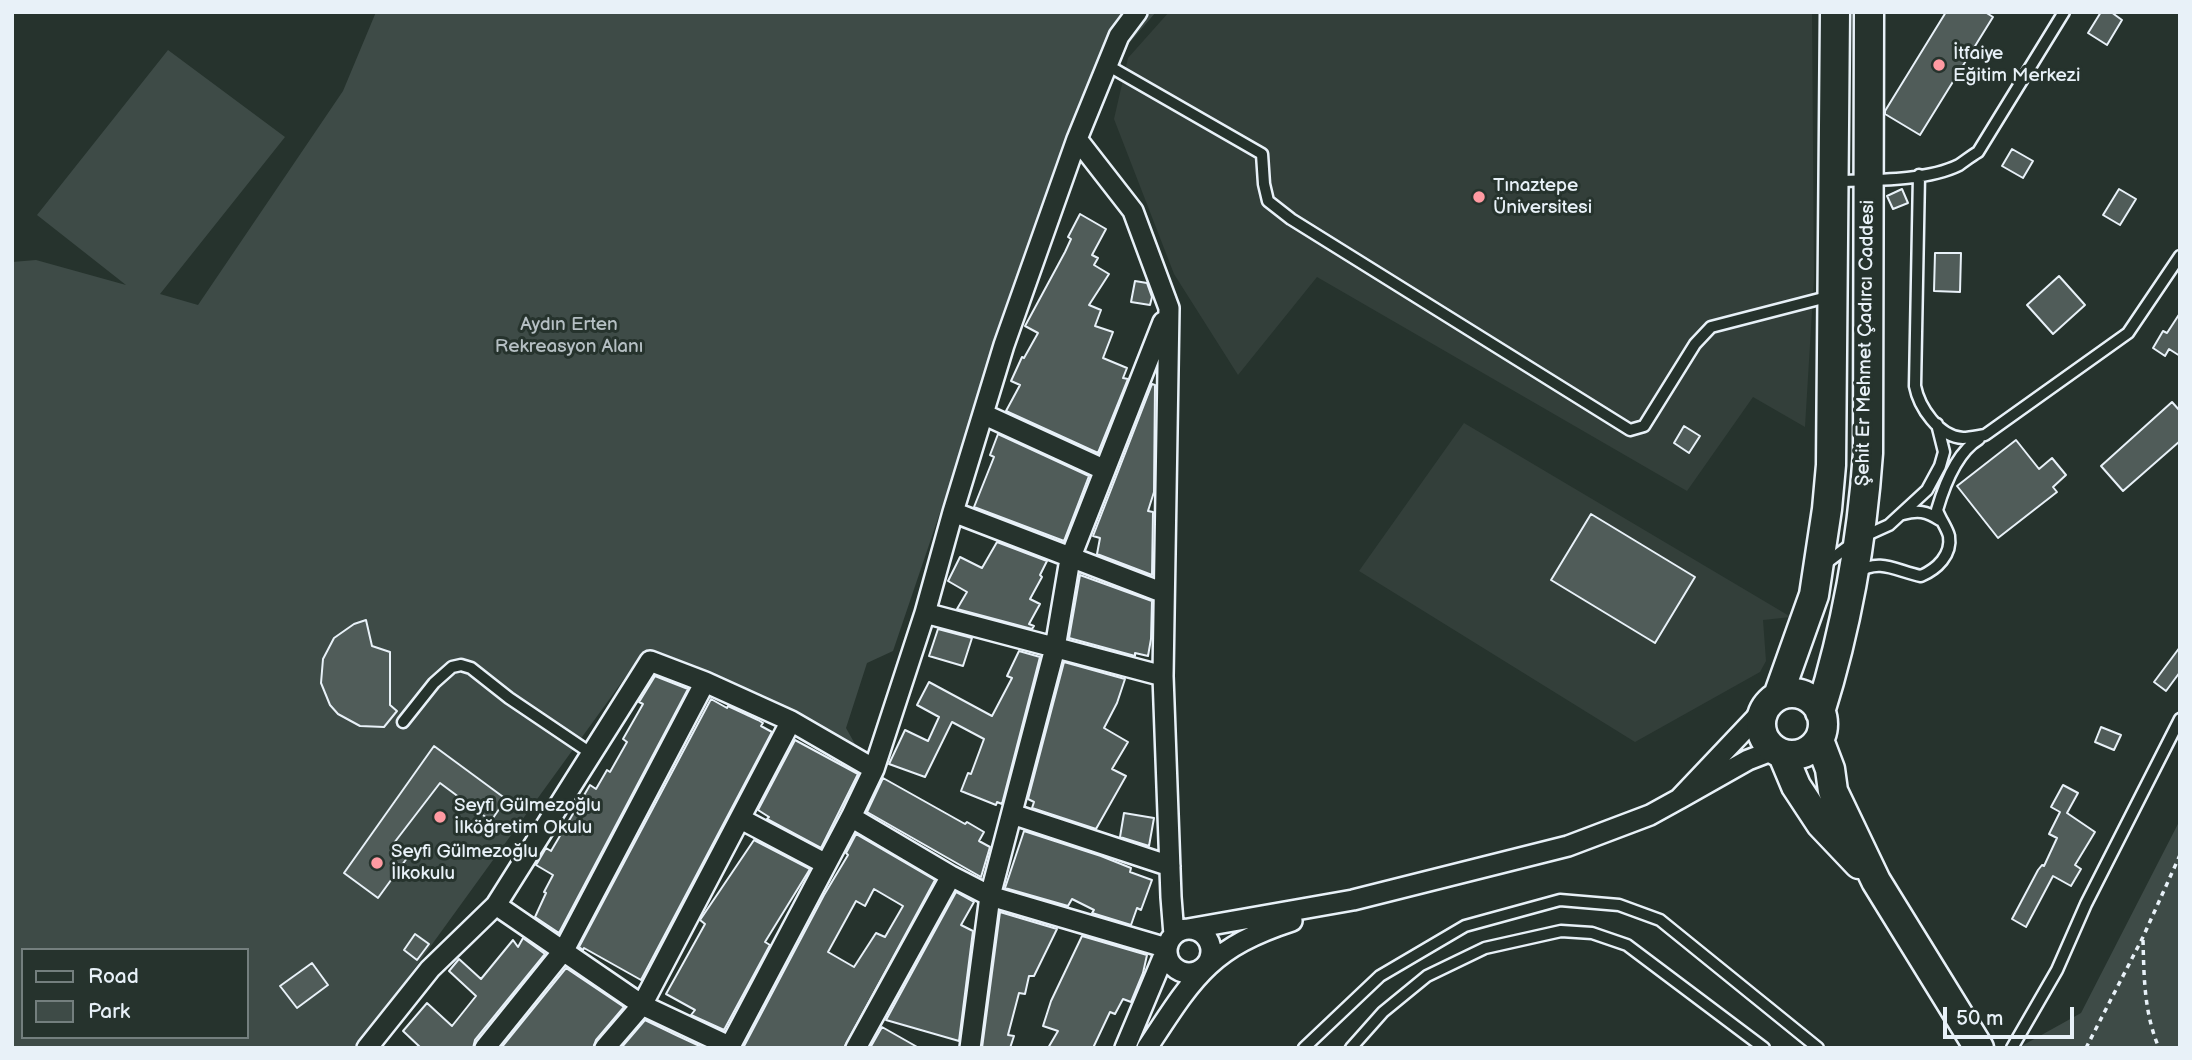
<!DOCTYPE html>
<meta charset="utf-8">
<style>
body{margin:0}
#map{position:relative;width:2192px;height:1060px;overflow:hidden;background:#26332d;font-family:"Balsamiq Sans",sans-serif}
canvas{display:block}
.frame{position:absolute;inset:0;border:14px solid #e8f1f8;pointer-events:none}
.legend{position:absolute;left:21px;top:948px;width:228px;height:91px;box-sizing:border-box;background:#26332d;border:2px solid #747f7e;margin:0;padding:9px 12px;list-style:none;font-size:21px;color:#e8f1f8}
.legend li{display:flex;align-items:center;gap:14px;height:35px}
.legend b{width:35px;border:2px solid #747f7e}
.scale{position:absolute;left:1943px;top:1007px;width:131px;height:32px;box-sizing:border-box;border:4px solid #e8f1f8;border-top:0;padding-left:9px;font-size:21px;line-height:24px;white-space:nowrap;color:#e8f1f8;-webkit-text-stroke:5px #26332d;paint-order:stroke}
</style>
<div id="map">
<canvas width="2192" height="1060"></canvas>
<div class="frame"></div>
<ul class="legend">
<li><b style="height:9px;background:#26332d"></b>Road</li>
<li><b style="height:19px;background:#3e4b47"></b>Park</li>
</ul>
<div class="scale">50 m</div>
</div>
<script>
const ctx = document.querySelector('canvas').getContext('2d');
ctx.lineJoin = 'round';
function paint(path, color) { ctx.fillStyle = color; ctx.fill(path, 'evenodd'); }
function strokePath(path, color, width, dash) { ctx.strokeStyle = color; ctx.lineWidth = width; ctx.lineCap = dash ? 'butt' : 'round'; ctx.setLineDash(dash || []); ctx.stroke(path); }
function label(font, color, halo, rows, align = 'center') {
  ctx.font = font + ' "Balsamiq Sans",sans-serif'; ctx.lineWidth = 6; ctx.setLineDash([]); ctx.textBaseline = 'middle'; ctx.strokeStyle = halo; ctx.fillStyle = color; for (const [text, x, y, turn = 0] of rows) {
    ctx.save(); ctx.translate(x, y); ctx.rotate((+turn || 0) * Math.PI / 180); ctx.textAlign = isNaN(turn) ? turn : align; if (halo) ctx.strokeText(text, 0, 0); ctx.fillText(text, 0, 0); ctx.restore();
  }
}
const built = new Path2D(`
 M1169,12H1812L1814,278L1805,427L1753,397L1687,491L1317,277L1238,375L1174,274L1114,119L1128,58Z
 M1464,423L1791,617L1763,620L1766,661L1760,672L1635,742L1359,571Z`);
const green = new Path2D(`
 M376,12H1156L1080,100L893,651L867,663L846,728L860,753L645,650L357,1048H12V262L36,260L126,285L37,215L168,50L285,137L160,294L198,305L343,91ZM23,950H247V1037H23Z
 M2180,820V1048H2018L2081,1013Z`);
const building = new Path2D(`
 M1946,12H1985L1993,17L1920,135L1885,114V111Z
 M2101,12H2111L2122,20L2107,45L2088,33Z
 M2012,149L2033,161L2023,178L2002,166Z
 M1902,189L1908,203L1893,209L1887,196Z
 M2119,189L2136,199L2120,225L2103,215Z
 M1080,214L1106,229L1092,255L1098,258L1094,265L1109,274L1089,305L1101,310L1095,326L1113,332L1103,358L1127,368L1123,378L1128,379L1098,453L1006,411L1020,385L1011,381L1022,357L1024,358L1038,333L1025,326L1065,252L1071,239L1068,237Z
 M1935,253H1961L1960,292L1934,291Z
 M2059,276L2085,305L2053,334L2027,305Z
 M1135,281L1147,283L1152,297L1150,305L1131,302Z
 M2180,313V356L2169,349L2165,356L2153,348L2163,331L2167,333Z
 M1152,384L1155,385L1154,492L1148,511L1153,512L1152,575L1097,554L1100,538L1093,536Z
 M2172,402L2180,411V441L2123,491L2101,466Z
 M1684,426L1700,436L1689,453L1674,443Z
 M998,434L1089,476L1064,541L974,507L994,457L990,455Z
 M2016,440L2039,469L2052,458L2066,475L2053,487L2057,492L1998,538L1957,486Z
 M1591,514L1695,577L1655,643L1551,580Z
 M997,542L1047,561L1040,575L1042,577L1030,599L1040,604L1029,624L1034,626L1032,629L957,609L967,592L948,581L960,557L982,568Z
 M1080,575L1152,601L1151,639L1148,656L1135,653V656L1069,638Z
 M366,620L372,646L390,652V705L397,711L384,727L360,726L338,714L330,705L321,683L323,659L334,638L354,624Z
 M938,629L972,638L963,666L929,656Z
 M2180,647V672L2166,691L2154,682Z
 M1019,651L1040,657L1002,804L997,802L996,805L961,791L968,773L971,774L984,739L952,722L925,777L889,764L905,730L928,741L939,717L917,705L929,682L992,716L1012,678L1007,676Z
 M1064,662L1125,679L1117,703L1104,728L1128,742L1112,769L1126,776L1096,829L1032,808L1034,802L1028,799Z
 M655,676L688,689L559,933L535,917L546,893L544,892L553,875L536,865L546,848L551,851L590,785L596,789L607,770L610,772L627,742L623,739L643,704L639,702Z
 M711,699L727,708L728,706L758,720L763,723L761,726L772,732L641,980L584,948L583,950L579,947Z
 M2101,727L2121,735L2114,750L2095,742Z
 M795,740L858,774L821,848L767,819L769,817L758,810Z
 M434,746L506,799L491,821L440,783L394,843L410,854L378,898L344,873Z
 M883,778L965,824L967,822L984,832L979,841L990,847L981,877L867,812Z
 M2063,785L2078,793L2067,813L2095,832L2075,865L2081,869L2071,886L2053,876L2026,927L2012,919L2038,870L2042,865L2044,866L2057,838L2049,834L2060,812L2051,807Z
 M1124,813L1154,818L1149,846L1120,837Z
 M1024,831L1101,856L1131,868L1130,872L1152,880L1141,910L1137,908L1131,925L1092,913L1094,910L1072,899L1068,906L1005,888Z
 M856,834L935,880L844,1048H743L824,895L848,855L846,853ZM874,889L903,906L885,937L876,933L854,967L828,952L856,901L865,906Z
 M754,840L810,869L765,942L770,945L724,1030L691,1015L695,1010L666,994L705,924L700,920Z
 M956,892L974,902L961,925L973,931L959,1041L886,1020Z
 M1000,912L1057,929L1034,976H1029L1025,994L1019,993L1008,1035L1014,1036L1010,1048H982Z
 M415,934L429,944L417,960L404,950Z
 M1082,936L1147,955L1143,973L1131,1002L1123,999L1115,1014L1110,1012L1093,1048H1048L1058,1031L1043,1026L1051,1001Z
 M523,938L545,954L475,1040L473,1048H421L403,1031L427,1003L452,1026L476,996L449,971L459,959L481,979L513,940L518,947Z
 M312,963L328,985L297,1008L280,986Z
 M566,968L624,1007L596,1040L593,1048H501Z
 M645,1020L676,1035L704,1048H621Z
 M882,1027L919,1048H870Z`);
const path = new Path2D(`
 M2143,940C2144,977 2144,1013 2159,1048
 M2086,1048L2143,937L2180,855`);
const lane = new Path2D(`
 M1107,65L1262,154L1264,184L1268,201L1291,219L1630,430L1644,426L1695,344L1711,327L1831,296
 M1919,175L1915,386C1919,407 1939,437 1963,438C1970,438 1978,436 1985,435L2128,333L2180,256
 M1837,181C1873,180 1927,181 1959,165C1965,161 1971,156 1978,152L2064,12
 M1903,514C1918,510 1926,511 1940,520
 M1825,564L1858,539L1889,525L1927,490L1940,466L1944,452L1937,424
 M1857,573C1880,557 1898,572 1921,576C1937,569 1952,555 1949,536C1947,528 1940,519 1937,510C1944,486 1957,452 1979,439
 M403,722L434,683L452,667L461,665L471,668L509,698L592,754
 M1304,1048L1380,976L1465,926L1560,900L1619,905L1660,920L1818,1048
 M1351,1048L1383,1012L1427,976L1485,948L1561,931L1592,933L1627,945L1764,1048
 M2012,1048L2057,970L2086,904L2180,719`);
const street = new Path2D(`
 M1137,12L1119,36L1077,139L1133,211L1169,308L1163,676L1171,897L1174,935
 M983,414L1105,470
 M953,512L1164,593
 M925,613L1163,676
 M1768,705L1679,799L1748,760L1774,750
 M1012,814L1170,866
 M851,817L951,876L990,896L1167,948L1125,1048
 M741,819L826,864
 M496,905L642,1005L729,1046
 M1167 951a22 22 0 1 1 44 0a22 22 0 1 1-44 0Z
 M1188,929L1353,900L1568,846L1650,815L1679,799
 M367,1048L430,969L496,905L650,661L705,682L791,721L874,769
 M485,1048L564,950L705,682
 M605,1048L642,1005L791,721
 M729,1048L851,817L874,769L925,613L953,512L1004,345L1077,139
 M856,1048L951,876
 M970,1048L990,896L1055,648L1070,559L1163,322
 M1147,1048C1193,978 1209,948 1292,921`);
const secondary = new Path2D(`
 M1761 724a31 31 0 1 1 62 0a31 31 0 1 1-62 0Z
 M1778,696L1814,595L1827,509L1831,465L1835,12
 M1820,712C1846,629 1862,540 1868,453L1869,12
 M1819,740L1830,769L1833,791L1876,881L1979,1048
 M1783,755L1796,786L1821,824L1859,864`);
const markers = [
 [1939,65,7,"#ff9aa2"],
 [1479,197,7,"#ff9aa2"],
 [440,817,7,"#ff9aa2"],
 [377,863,7,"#ff9aa2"]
];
const poiNames = [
 ["İtfaiye",1953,54],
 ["Eğitim Merkezi",1953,76],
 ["Tınaztepe",1493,186],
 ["Üniversitesi",1493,208],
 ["Seyfi Gülmezoğlu",454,806],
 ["İlköğretim Okulu",454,828],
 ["Seyfi Gülmezoğlu",391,852],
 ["İlkokulu",391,874]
];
const parkNames = [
 ["Aydın Erten",569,325],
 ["Rekreasyon Alanı",569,347]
];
const streetNames = [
 ["Şehit Er Mehmet Çadırcı Caddesi",1866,343,-89]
];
paint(built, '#333f3a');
paint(green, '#3e4b47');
paint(building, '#505c59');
strokePath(building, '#e8f1f8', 2);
strokePath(lane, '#e8f1f8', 15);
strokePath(street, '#e8f1f8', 24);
strokePath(secondary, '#e8f1f8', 33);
strokePath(path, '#e8f1f8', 3.5, [5, 5]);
strokePath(lane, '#26332d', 10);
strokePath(street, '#26332d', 19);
strokePath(secondary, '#26332d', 28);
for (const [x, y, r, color] of markers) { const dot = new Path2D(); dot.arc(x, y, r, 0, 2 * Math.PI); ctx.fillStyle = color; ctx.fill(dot); strokePath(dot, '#26332d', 2.5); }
label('19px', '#e8f1f8', '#26332d', poiNames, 'left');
label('19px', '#b5bfc3', '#26332d', parkNames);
label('19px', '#e8f1f8', '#26332d', streetNames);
</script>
